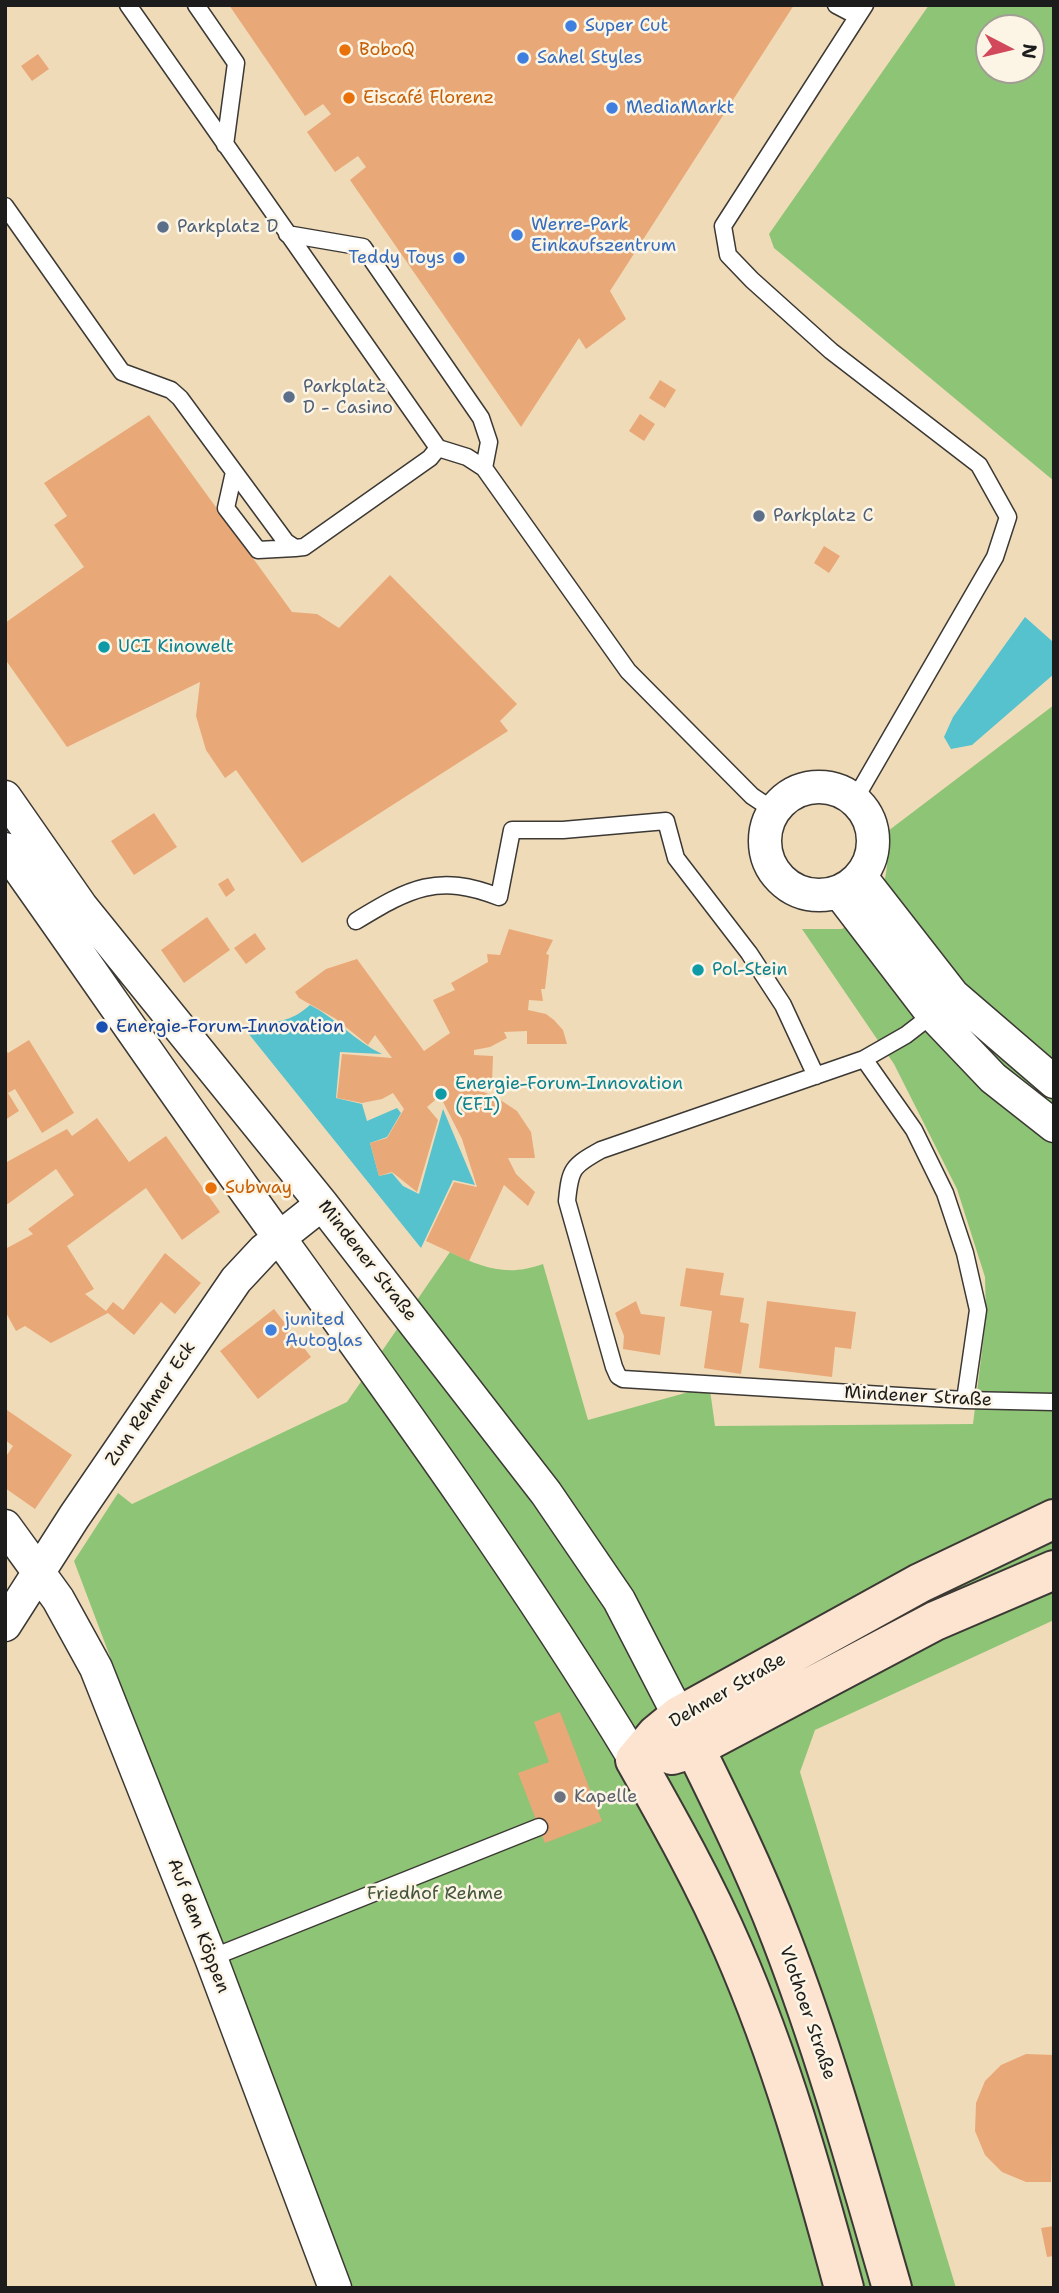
<!DOCTYPE html>
<meta charset="utf-8">
<style>
body{margin:0}
#map{position:relative;width:1059px;height:2293px;overflow:hidden;background:#f0dbb9;font-family:"Shantell Sans",sans-serif}
canvas{display:block}
.frame{position:absolute;inset:0;border:7px solid #1c1c1c;pointer-events:none}
.north{position:absolute;left:975px;top:14px;width:70px;height:70px;box-sizing:border-box;background:#fcf5e5;border:2px solid #a29e95;border-radius:50%;rotate:97deg;font-size:19px;font-weight:700;line-height:28px;text-align:center;color:#1c1c1c}
.north::after{content:'';display:block;margin:auto;width:24px;height:32px;background:#d1495b;clip-path:polygon(50% 0,100% 100%,50% 72%,0 100%)}
</style>
<div id="map">
<canvas width="1059" height="2293"></canvas>
<div class="frame"></div>
<div class="north">N</div>
</div>
<script>
const ctx = document.querySelector('canvas').getContext('2d');
ctx.lineJoin = 'round';
function paint(path, color) { ctx.fillStyle = color; ctx.fill(path, 'evenodd'); }
function strokePath(path, color, width, dash) { ctx.strokeStyle = color; ctx.lineWidth = width; ctx.lineCap = dash ? 'butt' : 'round'; ctx.setLineDash(dash || []); ctx.stroke(path); }
function label(font, color, halo, rows, align = 'center') {
  ctx.font = font + ' "Shantell Sans",sans-serif'; ctx.lineWidth = 5; ctx.setLineDash([]); ctx.textBaseline = 'middle'; ctx.strokeStyle = halo; ctx.fillStyle = color; for (const [text, x, y, turn = 0] of rows) {
    ctx.save(); ctx.translate(x, y); ctx.rotate((+turn || 0) * Math.PI / 180); ctx.textAlign = isNaN(turn) ? turn : align; if (halo) ctx.strokeText(text, 0, 0); ctx.fillText(text, 0, 0); ctx.restore();
  }
}
const green = new Path2D(`
 M929,5H1054V481L774,248L769,234ZM989,28H1031V70H989Z
 M1054,705V1620L815,1730L800,1772L956,2288H348L74,1561L118,1493L132,1504L347,1402L450,1252C483,1268 507,1277 543,1264L588,1420L696,1390H710L715,1426L973,1424L986,1318L985,1277L957,1189L894,1064L802,929H842C888,890 887,891 888,831Z`);
const water = new Path2D(`
 M1025,617L1052,641L1054,674L972,745L951,749L944,737L953,717Z
 M310,1005C336,1018 356,1042 382,1054L340,1052L336,1098L362,1104L367,1121L397,1108L401,1113L387,1137L370,1143L379,1176L392,1173L403,1186L419,1194L443,1109L475,1185L453,1180L421,1248L248,1033L251,1027C276,1020 289,1024 310,1005Z`);
const building = new Path2D(`
 M229,5H794L610,291L626,319L586,349L579,338L521,427L350,180L366,167L358,156L335,172L307,132L331,114L323,104L305,116Z
 M38,54L49,69L32,81L21,66Z
 M660,380L676,390L665,408L649,398Z
 M640,414L655,424L644,441L629,431Z
 M149,415L292,612L317,614L339,628L390,575L517,704L500,721L508,731L302,863L236,770L225,778L206,750L196,716L200,682L67,747L5,659V623L84,567L54,525L67,516L44,483Z
 M824,546L840,556L829,573L814,563Z
 M154,813L177,847L134,875L111,841Z
 M228,878L235,890L226,897L218,884Z
 M207,917L230,950L184,983L161,950Z
 M509,929L553,940L546,954L549,955L545,989H541L543,1001L529,1000L528,1010L546,1014L554,1020L563,1030L567,1044H527V1031L504,1032L507,1038L490,1047L474,1050V1055L493,1056L492,1083L467,1082L471,1087L496,1097L517,1111L531,1132L535,1158H508L516,1174L535,1192L528,1206L504,1185L469,1261L426,1241L454,1182L477,1187L462,1139L440,1096L427,1107L438,1120L417,1192L392,1172L379,1176L370,1143L387,1138L404,1109L393,1093L382,1099L362,1103L337,1098L342,1054L392,1058L375,1035L368,1045L336,1019L299,998L295,992L326,969L357,959L424,1051L450,1033L433,1000L455,990L451,983L488,962L487,954L500,955Z
 M255,933L266,949L246,964L234,948Z
 M29,1040L74,1113L42,1133L15,1089L8,1093L19,1111L5,1120V1049L8,1053Z
 M97,1118L129,1162L166,1136L220,1212L182,1240L146,1188L67,1246L94,1289L85,1294L106,1311L113,1302L123,1310L165,1253L201,1283L175,1314L161,1302L134,1335L108,1313L51,1343L25,1326L16,1331L5,1311V1244L7,1248L33,1234L28,1229L74,1195L56,1169L5,1206V1163L67,1129L72,1136Z
 M686,1268L724,1273L720,1295L744,1298L740,1322L749,1324L741,1374L704,1368L712,1311L680,1306Z
 M636,1301L641,1314L665,1317L660,1355L623,1349L624,1336L615,1313Z
 M767,1301L856,1312L851,1349L835,1347L832,1377L759,1368Z
 M274,1309L311,1357L258,1399L220,1351Z
 M7,1410L72,1455L35,1509L5,1488V1458L13,1446L5,1440Z
 M560,1712L602,1821L545,1843L518,1773L549,1762L534,1722Z
 M1026,2054L1054,2055L1051,2182H1026L1002,2172L985,2155L975,2131L976,2103L985,2081L1001,2065Z
 M1054,2226V2256L1047,2257L1041,2228Z`);
const lane = new Path2D(`
 M128,5L438,448L467,457L484,468L628,671L752,796L773,810
 M196,5L236,63L225,145
 M836,5L857,16
 M5,206L122,372L171,390L180,398L286,542L295,548L304,547L430,458L438,448
 M287,234L363,247L481,418L489,442L484,468
 M234,472L226,508L258,550L295,548
 M855,799L995,557L1008,517L979,465L831,351L752,280L728,255L723,226L865,5
 M356,921C410,888 438,873 499,897L512,830H563L666,821L676,858L749,953L783,1005L816,1076
 M937,1011L906,1035L864,1059L601,1150C572,1166 570,1169 567,1201L614,1367L618,1376L623,1379L965,1400L1054,1402
 M864,1059L914,1130L945,1193L965,1253L978,1310L965,1400
 M211,1958L539,1827`);
const street = new Path2D(`
 M765 841a54 54 0 1 1 108 0a54 54 0 1 1-108 0Z
 M5,797L81,906L322,1204L546,1493L619,1600L679,1716
 M5,849C85,961 162,1075 242,1186C378,1375 515,1561 635,1760
 M861,877L953,995L1054,1082
 M839,892L933,1015L993,1078L1054,1126
 M5,1526L58,1599L96,1668L211,1958L335,2288
 M5,1625L74,1517L236,1280L264,1250L322,1204`);
const secondary = new Path2D(`
 M679,1716C715,1789 752,1862 781,1938C825,2052 858,2171 892,2288
 M672,1755L695,1748L935,1621L1054,1570
 M635,1760C670,1822 705,1884 733,1949C781,2059 813,2173 844,2288
 M635,1760L656,1735L679,1716L920,1583L1054,1519`);
const markers = [
 [571,26,7,"#3f7fe0"],
 [345,50,7,"#e8710a"],
 [523,58,7,"#3f7fe0"],
 [349,98,7,"#e8710a"],
 [612,108,7,"#3f7fe0"],
 [163,227,7,"#5c6f8a"],
 [517,235,7,"#3f7fe0"],
 [459,258,7,"#3f7fe0"],
 [289,397,7,"#5c6f8a"],
 [759,516,7,"#5c6f8a"],
 [104,647,7,"#0f9aa8"],
 [698,970,7,"#0f9aa8"],
 [102,1027,7,"#1a4fb4"],
 [441,1094,7,"#0f9aa8"],
 [211,1188,7,"#e8710a"],
 [271,1330,7,"#3f7fe0"],
 [560,1797,7,"#6b7280"]
];
const shopNames = [
 ["Super Cut",585,26],
 ["Sahel Styles",537,58],
 ["MediaMarkt",626,108],
 ["Werre-Park",531,225],
 ["Einkaufszentrum",531,246],
 ["Teddy Toys",445,258,"right"],
 ["junited",285,1320],
 ["Autoglas",285,1341]
];
const foodNames = [
 ["BoboQ",359,50],
 ["Eiscafé Florenz",363,98],
 ["Subway",225,1188]
];
const serviceNames = [
 ["Parkplatz D",177,227],
 ["Parkplatz",303,387],
 ["D - Casino",303,408],
 ["Parkplatz C",773,516]
];
const cultureNames = [
 ["UCI Kinowelt",118,647],
 ["Pol-Stein",712,970],
 ["Energie-Forum-Innovation",455,1084],
 ["(EFI)",455,1105]
];
const transitNames = [
 ["Energie-Forum-Innovation",116,1027]
];
const streetNames = [
 ["Mindener Straße",367,1261,52],
 ["Mindener Straße",918,1397,3],
 ["Zum Rehmer Eck",151,1404,-56],
 ["Dehmer Straße",728,1691,-30],
 ["Auf dem Köppen",198,1926,69],
 ["Vlothoer Straße",807,2013,71]
];
const worshipNames = [
 ["Kapelle",574,1797]
];
const parkNames = [
 ["Friedhof Rehme",435,1894]
];
paint(green, '#8ec476');
paint(water, '#55c2cd');
paint(building, '#e9a877');
strokePath(lane, '#3c3934', 19);
strokePath(street, '#3c3934', 35);
strokePath(secondary, '#3c3934', 42);
strokePath(lane, '#fff', 16);
strokePath(street, '#fff', 32);
strokePath(secondary, '#fde4d1', 38);
for (const [x, y, r, color] of markers) { const dot = new Path2D(); dot.arc(x, y, r, 0, 2 * Math.PI); ctx.fillStyle = color; ctx.fill(dot); strokePath(dot, '#fcf5e5', 2.5); }
label('18px', '#366cbe', '#fcf5e5', shopNames, 'left');
label('18px', '#c56008', '#fcf5e5', foodNames, 'left');
label('18px', '#4e5e75', '#fcf5e5', serviceNames, 'left');
label('18px', '#0d838f', '#fcf5e5', cultureNames, 'left');
label('18px', '#164399', '#fcf5e5', transitNames, 'left');
label('18px', '#1c1c1c', '#fcf5e5', streetNames);
label('18px', '#5b616d', '#fcf5e5', worshipNames, 'left');
label('18px', '#44573c', '#fcf5e5', parkNames);
</script>
